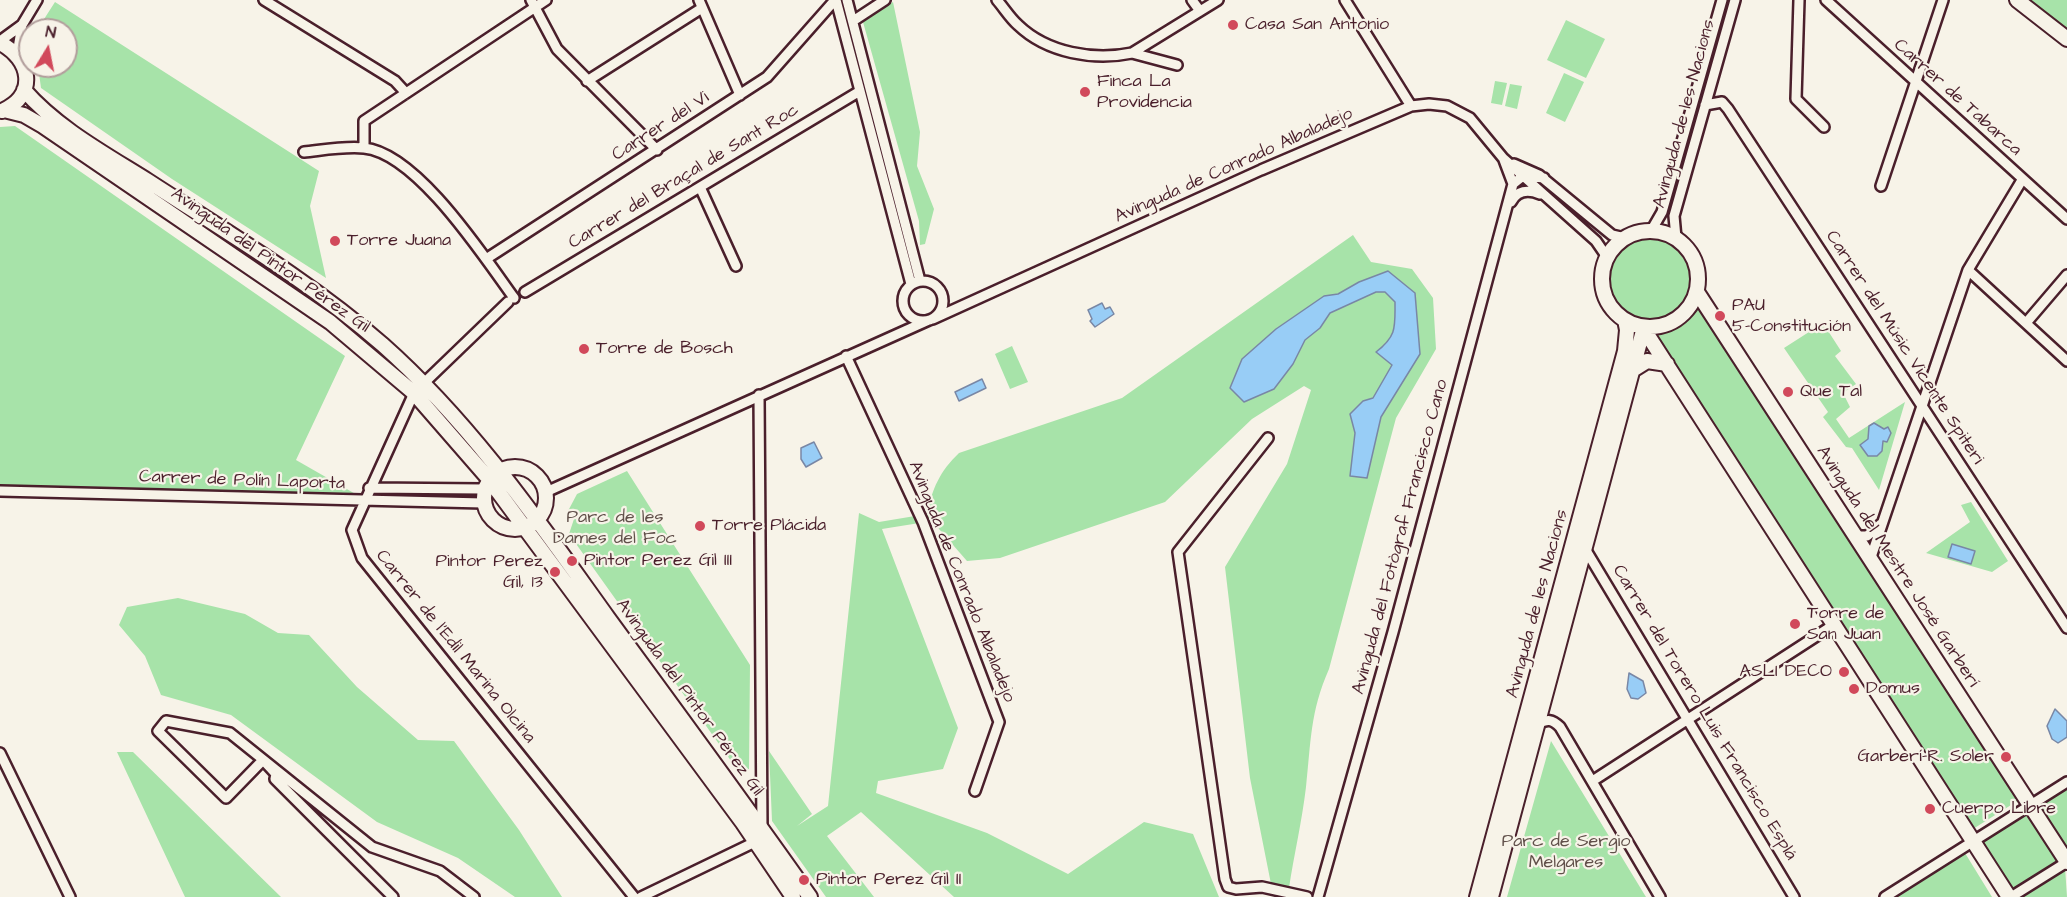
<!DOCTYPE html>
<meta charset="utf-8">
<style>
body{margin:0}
#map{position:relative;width:2067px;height:897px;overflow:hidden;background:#f7f3e8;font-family:"Architects Daughter",sans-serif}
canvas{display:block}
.north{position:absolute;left:18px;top:18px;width:60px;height:60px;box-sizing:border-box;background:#f7f3e8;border:2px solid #b29e9c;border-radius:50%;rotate:10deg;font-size:16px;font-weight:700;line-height:24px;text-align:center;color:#4a1f2b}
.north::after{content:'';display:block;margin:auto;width:21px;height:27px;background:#d1495b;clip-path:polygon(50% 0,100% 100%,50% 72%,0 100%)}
</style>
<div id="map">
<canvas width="2067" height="897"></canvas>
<div class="north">N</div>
</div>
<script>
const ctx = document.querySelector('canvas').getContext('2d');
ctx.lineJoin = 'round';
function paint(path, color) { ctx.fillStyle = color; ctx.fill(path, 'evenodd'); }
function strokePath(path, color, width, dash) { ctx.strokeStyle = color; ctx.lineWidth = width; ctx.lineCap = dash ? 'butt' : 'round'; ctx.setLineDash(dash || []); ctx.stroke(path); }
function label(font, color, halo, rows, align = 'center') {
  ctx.font = font + ' "Architects Daughter",sans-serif'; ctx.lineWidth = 4.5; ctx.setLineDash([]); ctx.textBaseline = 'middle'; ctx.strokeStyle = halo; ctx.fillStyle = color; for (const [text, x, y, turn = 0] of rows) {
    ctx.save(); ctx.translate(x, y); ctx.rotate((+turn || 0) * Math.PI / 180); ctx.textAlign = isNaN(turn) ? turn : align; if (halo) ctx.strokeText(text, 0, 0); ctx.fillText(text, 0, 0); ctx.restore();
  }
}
const green = new Path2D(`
 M2030,0H2067V29Z
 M55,2L319,171L310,206L326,278L172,179L41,88L38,66H66V30H37Z
 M893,2L920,132L917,166L934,209L925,244L920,245L919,221L863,22Z
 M1566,20L1605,39L1586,78L1547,60Z
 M1564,73L1584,82L1565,122L1546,113Z
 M1495,81L1507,83L1502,105L1491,103Z
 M1510,84L1522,86L1517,109L1505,106Z
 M15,126L345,356L296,460L359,496L0,486V127Z
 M1353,235L1371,262L1412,269L1433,298L1436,349L1396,418L1329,669C1310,712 1311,742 1306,787C1302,821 1294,855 1289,888L1271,884L1250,778L1225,567L1287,464L1311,390L1304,386L1252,419L1165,502L1000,558L967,561L932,521L882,529L958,728L943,769L878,781L876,793L987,833L1068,874L1144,822L1193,834L1219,897H954L861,812L827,836L874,897H826L772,821L769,751L812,814L797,826L828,806L859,513L879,522L927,514C932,489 940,471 959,453L1122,398Z
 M1609 278a41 41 0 1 1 82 0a41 41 0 1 1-82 0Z
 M1698,302L2019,800L1973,829L1656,335L1674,326Z
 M1823,323L1841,351L1835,356L1856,384L1843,393L1850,407L1836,419L1849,438L1905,402L1879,490L1852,448L1846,447L1823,417L1828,412L1784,348Z
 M1012,346L1028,382L1010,389L995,354Z
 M627,471L750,665L749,769L739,772L569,534L575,516L568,511L577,494Z
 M1971,502L2008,561L1992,572L1926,553L1970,522L1961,505Z
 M178,598L245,614L278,633L309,635L357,687L418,740L454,741L519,830L562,897H515L458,858L377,822L231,715L161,695L145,656L119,625L127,607Z
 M1551,741L1646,897H1507Z
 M117,752H133L281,897H185Z
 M2067,787V851L2037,806Z
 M2030,813L2059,860L2010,891L1979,843Z
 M1965,853L1992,897H1894Z
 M2065,867L2067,897H2017Z`);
const water = new Path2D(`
 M1388,271L1415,293L1420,354L1381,417L1367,478L1350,476L1355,433L1350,414L1363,401L1373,398L1392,365L1376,352C1397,336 1395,327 1395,302L1385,292H1376L1330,313L1320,328L1305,340L1293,364L1274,389L1244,402L1230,388L1242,359L1276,329L1324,296L1338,294L1359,282Z
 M1102,303L1105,309L1110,307L1114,314L1095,327L1090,321L1092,319L1088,310Z
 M982,379L986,388L959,401L955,392Z
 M1874,423L1884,429L1888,427L1891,433L1887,442L1883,441L1882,451L1877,456H1868L1860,445L1868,439L1869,426Z
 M814,442L822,458L806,467L801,459V448Z
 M1952,544L1975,551L1971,564L1948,557Z
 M1629,673L1643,681L1646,693L1638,699L1631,698L1627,689Z
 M2055,709L2067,721V737L2058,743L2052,739L2047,726Z`);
const street = new Path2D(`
 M264,0L395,81L406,93
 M531,0L557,49L657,150
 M699,0L740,95
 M836,0L911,284
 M847,0L920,281
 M997,0C1004,8 1010,18 1018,25C1047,53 1094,61 1132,53L1218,0
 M1192,0L1200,11
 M1345,0L1411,106
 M1799,0L1796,99L1824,127
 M1826,0L2067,219
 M853,21L885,0
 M0,41L22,25
 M1132,53L1177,65
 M17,54L22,25L37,0
 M587,81L702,8
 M1705,105L1722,102L1728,109L2067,628
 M364,148V121L546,0
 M304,152C323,150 345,146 364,148C417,153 484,257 514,298
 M1504,160L1513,184
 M1514,164L1539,175L1612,235L1625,238
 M1881,186L1943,0
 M700,187L736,266
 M1511,202C1517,190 1528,189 1540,194
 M1651,231L1662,212L1722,0
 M1676,238L1674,216L1735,0
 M486,259L767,77L835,0
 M1968,270L2067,361
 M903 301a20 20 0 1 1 40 0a20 20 0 1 1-40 0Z
 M525,292L860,91
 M933,319L1261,170L1411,106L1429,104L1447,106L1470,118L1503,158L1596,241L1607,257
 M2026,323L2067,275
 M846,356L923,522L999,722L975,791
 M424,383L508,302
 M414,393L352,530L362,558L634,897
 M1268,438L1178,552L1225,879L1228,887L1236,889L1262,887L1307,897
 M369,488L483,489
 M0,491L483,503
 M546,492L929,320
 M1855,536H1867L1881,524
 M1584,547L1794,897
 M1870,560L1968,270L2022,180
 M1537,724C1548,719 1552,719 1560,727L1660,897
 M0,753L70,897
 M1594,780L1835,624
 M393,897L275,779L276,774L263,760L226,798L158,731L166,721L230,733L372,847L440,871L474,897
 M641,897L755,842L762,830L759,395
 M1318,897L1393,632L1513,184L1523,176L1544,178
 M1885,897L2067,782
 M2011,897L2067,862`);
const secondary = new Path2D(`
 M2017,0L2067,39
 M0,43C31,59 38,95 2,111
 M24,90C57,128 105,154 148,181C228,233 311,282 383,345C472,424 539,522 608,618C676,711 744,803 810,897
 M4,110L24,115L43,126L330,322L414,393L488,478L743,823L793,897
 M1602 279a48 48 0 1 1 96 0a48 48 0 1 1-96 0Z
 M1697,292L2067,862
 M1646,327L1647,334L2009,897
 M1631,371L1647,361L1667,364
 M484 498a31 31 0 1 1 62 0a31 31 0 1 1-62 0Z
 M1477,897L1625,351L1627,330L1625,320
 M1491,897L1644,327`);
const markers = [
 [1233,25,6,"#d1495b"],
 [1085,92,6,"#d1495b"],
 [335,241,6,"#d1495b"],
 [1720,316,6,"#d1495b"],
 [584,349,6,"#d1495b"],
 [1788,392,6,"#d1495b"],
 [700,526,6,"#d1495b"],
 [572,561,6,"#d1495b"],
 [555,572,6,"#d1495b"],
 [1795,624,6,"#d1495b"],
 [1844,672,6,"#d1495b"],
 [1854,689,6,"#d1495b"],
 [2006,757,6,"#d1495b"],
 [1930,809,6,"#d1495b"],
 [804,880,6,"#d1495b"]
];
const poiNames = [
 ["Casa San Antonio",1245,25],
 ["Finca La",1097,82],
 ["Providencia",1097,103],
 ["Torre Juana",347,241],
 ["PAU",1732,306],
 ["5-Constitución",1732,327],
 ["Torre de Bosch",596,349],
 ["Que Tal",1800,392],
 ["Torre Plácida",712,526],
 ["Pintor Perez Gil III",584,561],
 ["Pintor Perez",543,562,"right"],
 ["Gil, 13",543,583,"right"],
 ["Torre de",1807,614],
 ["San Juan",1807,635],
 ["ASLI DECO",1832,672,"right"],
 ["Domus",1866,689],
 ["Garberí-R. Soler",1994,757,"right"],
 ["Cuerpo Libre",1942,809],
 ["Pintor Perez Gil II",816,880]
];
const streetNames = [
 ["Carrer de Tabarca",1957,98,42],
 ["Avinguda de les Nacions",1685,114,-75],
 ["Carrer del Vi",661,127,-33],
 ["Avinguda de Conrado Albaladejo",1234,166,-24],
 ["Carrer del Braçal de Sant Roc",684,177,-31],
 ["Avinguda del Pintor Pérez Gil",270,261,35],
 ["Carrer del Músic Vicente Spiteri",1904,348,57],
 ["Carrer de Polín Laporta",242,481,2],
 ["Avinguda del Fotògraf Francisco Cano",1401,537,-75],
 ["Avinguda del Mestre José Garberí",1897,567,57],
 ["Avinguda de Conrado Albaladejo",961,582,68],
 ["Avinguda de les Nacions",1538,604,-75],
 ["Carrer de l'Edil Marina Olcina",455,647,51],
 ["Avinguda del Pintor Pérez Gil",689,698,54],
 ["Carrer del Torero Luis Francisco Esplá",1704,713,59]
];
const parkNames = [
 ["Parc de les",615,518],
 ["Dames del Foc",615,539],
 ["Parc de Sergio",1566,842],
 ["Melgares",1566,863]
];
paint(green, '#a7e3a9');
paint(water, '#98cdf6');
strokePath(water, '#7987a5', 1.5);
strokePath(street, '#4a1f2b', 14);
strokePath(secondary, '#4a1f2b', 18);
strokePath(street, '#f7f3e8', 9);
strokePath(secondary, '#f7f3e8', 14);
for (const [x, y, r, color] of markers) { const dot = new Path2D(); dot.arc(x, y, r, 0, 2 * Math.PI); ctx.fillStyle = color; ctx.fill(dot); strokePath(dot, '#f7f3e8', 2); }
label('18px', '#4a1f2b', '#f7f3e8', poiNames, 'left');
label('18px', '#4a1f2b', '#f7f3e8', streetNames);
label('18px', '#61504a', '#f7f3e8', parkNames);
</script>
